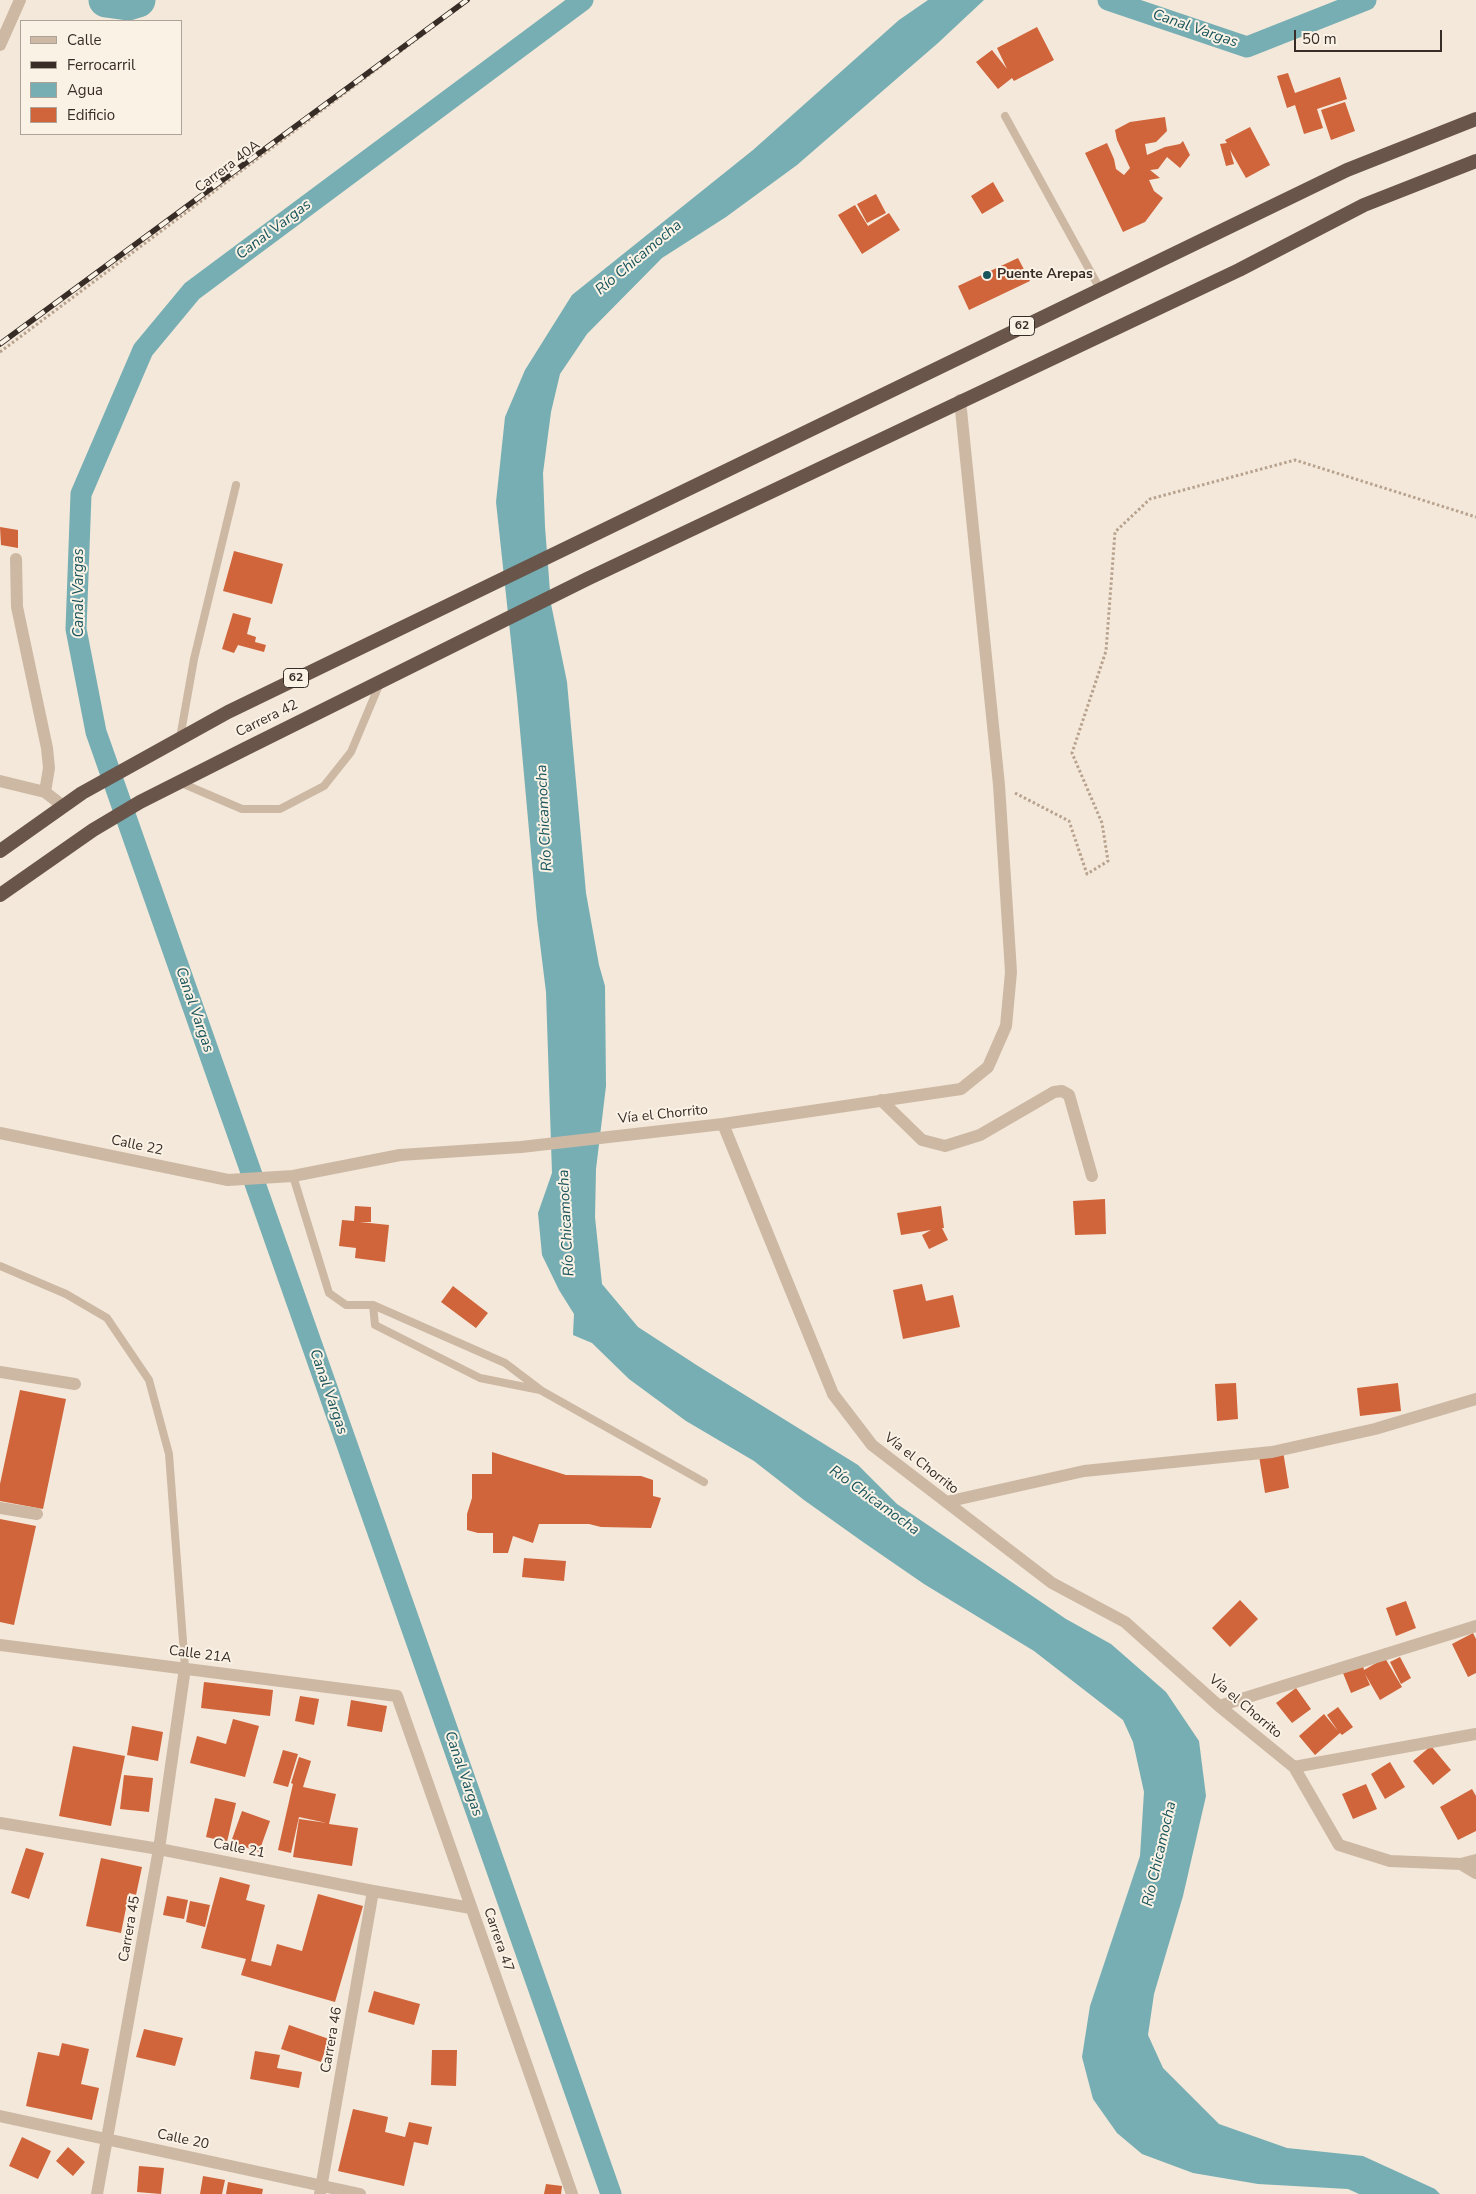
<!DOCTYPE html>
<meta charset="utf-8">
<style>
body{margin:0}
#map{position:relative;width:1476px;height:2194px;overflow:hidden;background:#f3e8d9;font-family:"Nunito Sans",sans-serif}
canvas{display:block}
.legend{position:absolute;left:20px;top:20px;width:162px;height:115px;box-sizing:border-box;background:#fbf2e6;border:1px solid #ada399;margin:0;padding:6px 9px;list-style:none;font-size:15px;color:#372c26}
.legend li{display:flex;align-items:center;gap:10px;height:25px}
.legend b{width:25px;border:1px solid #ada399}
.scale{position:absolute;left:1294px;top:30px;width:148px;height:22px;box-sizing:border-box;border:2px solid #372c26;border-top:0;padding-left:6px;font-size:15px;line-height:18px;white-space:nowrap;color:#372c26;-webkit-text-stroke:4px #fbf2e6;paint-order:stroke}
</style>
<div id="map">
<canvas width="1476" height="2194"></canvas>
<ul class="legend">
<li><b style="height:6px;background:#cdb8a4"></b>Calle</li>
<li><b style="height:6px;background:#372c26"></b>Ferrocarril</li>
<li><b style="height:14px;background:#76aeb3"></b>Agua</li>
<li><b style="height:14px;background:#d0643b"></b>Edificio</li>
</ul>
<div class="scale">50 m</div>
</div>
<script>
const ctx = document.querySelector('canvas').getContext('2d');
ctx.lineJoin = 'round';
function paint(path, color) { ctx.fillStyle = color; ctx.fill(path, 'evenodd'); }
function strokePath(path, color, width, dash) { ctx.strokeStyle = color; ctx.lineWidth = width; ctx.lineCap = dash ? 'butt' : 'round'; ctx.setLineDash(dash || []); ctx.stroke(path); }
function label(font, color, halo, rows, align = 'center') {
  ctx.font = font + ' "Nunito Sans",sans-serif'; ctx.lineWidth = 4; ctx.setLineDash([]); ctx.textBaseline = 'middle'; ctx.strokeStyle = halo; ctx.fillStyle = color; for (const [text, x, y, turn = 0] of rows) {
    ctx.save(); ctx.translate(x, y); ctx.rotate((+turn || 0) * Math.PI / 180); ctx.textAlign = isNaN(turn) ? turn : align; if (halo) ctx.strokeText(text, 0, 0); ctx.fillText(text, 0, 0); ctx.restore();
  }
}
const water = new Path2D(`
 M928,0H984L938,43L797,165L726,217L662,258L587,334L560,374L551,412L543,473L545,527L551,604L567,682L586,893L599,965L605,986L606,1086L596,1169L595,1217L602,1284L638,1327L698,1366L858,1465L897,1504L1066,1619L1111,1644L1166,1692L1199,1741L1206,1796L1183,1896L1154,1994L1148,2035L1163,2068L1219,2124L1287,2148L1363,2156L1435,2189L1440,2194H1359L1348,2189L1258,2184L1193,2173L1142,2154L1117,2133L1093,2099L1082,2057L1090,2006L1140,1856L1144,1792L1133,1742L1123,1720L1034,1651L924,1584L863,1542L804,1500L754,1461L686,1421L629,1379L592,1343L573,1335L574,1314L559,1290L542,1255L538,1213L552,1173L546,992L537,919L517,697L496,502L505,417L525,370L572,295L753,150L899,20Z`);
const canal = new Path2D(`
 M583,0L192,291L143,350L81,494L76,629L96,732L611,2194
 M1108,0L1247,47L1366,0`);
const river = new Path2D(`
 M106,0L128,3L138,0`);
const building = new Path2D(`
 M1037,27L1054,60L1014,81L1012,78L998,89L976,62L992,50L1007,69L997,48Z
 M1288,73L1295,93L1340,77L1347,99L1317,109L1323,128L1304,134L1295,105L1287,108L1277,76Z
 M1345,102L1355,131L1331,140L1321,110Z
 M1165,117L1167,131L1156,142L1145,144L1147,155L1165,147L1180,144L1183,141L1190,155L1180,168L1167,157L1158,169L1150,170L1160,178L1149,180L1154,191L1163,198L1145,222L1123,232L1085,153L1107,143L1114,159L1116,169L1124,175L1130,168L1117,140L1115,130L1130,122Z
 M1250,127L1270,165L1246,178L1230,150L1234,164L1226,166L1220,144L1227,143L1225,140Z
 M993,182L1004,201L982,214L971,196Z
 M876,194L886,213L867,223L857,204Z
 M855,205L868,226L889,213L900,230L862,254L838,215Z
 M1018,258L1030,281L969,310L958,286Z
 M0,527L18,530V548L1,545Z
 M234,551L283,564L272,604L223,591Z
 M233,613L251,618L247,634L256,637L255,642L266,645L264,652L238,645L234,653L222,649Z
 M1105,1199L1106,1234L1075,1235L1073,1201Z
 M355,1206L371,1207V1222H360L389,1225L385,1262L355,1258L356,1248L339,1246L342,1220L354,1221Z
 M941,1206L944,1228H942L948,1240L929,1249L922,1235L931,1230L901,1235L897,1213Z
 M922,1284L926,1301L953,1295L960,1327L903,1339L893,1290Z
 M453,1286L488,1313L476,1328L441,1302Z
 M1236,1383L1238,1419L1217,1421L1215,1384Z
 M1398,1383L1401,1411L1360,1416L1357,1388Z
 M20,1390L66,1399L43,1509L0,1501V1484Z
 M1283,1451L1289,1488L1265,1493L1259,1456Z
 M492,1452L566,1475L641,1476L653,1480V1496L661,1498L651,1528L601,1527L589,1524H539L533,1543L513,1536L508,1553H493V1533H478L467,1530V1514L472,1498V1474H492Z
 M0,1519L36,1526L14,1625L0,1622Z
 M524,1558L566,1561L564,1581L522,1577Z
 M1240,1600L1258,1619L1230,1647L1212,1628Z
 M1406,1601L1416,1628L1396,1636L1386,1608Z
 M1473,1633L1476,1639V1673L1468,1677L1452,1644Z
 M1400,1657L1411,1678L1401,1684L1390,1662Z
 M1385,1658L1402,1687L1380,1700L1365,1674L1370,1685L1351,1693L1343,1673L1363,1666L1364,1670Z
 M204,1682L273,1690L270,1716L201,1708Z
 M1296,1688L1311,1709L1292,1723L1276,1703Z
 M300,1696L319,1699L314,1725L295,1721Z
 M351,1700L387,1706L382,1732L347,1726Z
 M1338,1707L1353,1727L1342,1735L1340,1733L1315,1755L1299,1736L1324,1714L1338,1731L1327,1715Z
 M233,1719L259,1726L245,1777L190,1763L197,1736L226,1744Z
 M132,1726L163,1732L158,1761L127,1755Z
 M73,1746L125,1756L111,1826L59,1816Z
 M1431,1746L1451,1770L1433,1785L1413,1761Z
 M283,1750L298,1754L288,1787L273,1783Z
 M299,1757L311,1761L303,1787L336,1794L329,1824L358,1828L352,1866L293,1857L299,1819L327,1823L299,1817L291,1853L278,1850L293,1784L291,1783Z
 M1390,1762L1405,1787L1385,1799L1371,1774Z
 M124,1775L153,1778L149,1812L120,1809Z
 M1366,1784L1377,1809L1353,1819L1342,1794Z
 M1472,1789L1476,1796V1831L1458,1840L1440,1807Z
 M215,1798L236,1803L227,1842L206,1837Z
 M242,1811L270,1821L259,1852L231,1842Z
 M26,1848L44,1853L29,1899L11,1893Z
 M101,1858L142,1867L136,1895L129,1893L121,1933L86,1926Z
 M220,1877L250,1885L246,1900L265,1905L251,1961L271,1966L277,1944L302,1951L318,1894L363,1906L335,2002L241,1975L246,1959L201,1948Z
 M167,1896L188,1900L184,1919L163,1915Z
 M190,1901L210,1905L205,1927L186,1922Z
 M374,1991L420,2004L414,2025L368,2012Z
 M289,2025L329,2039L321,2062L281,2049Z
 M144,2029L183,2038L175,2066L136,2057Z
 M62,2043L89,2049L81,2084L99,2088L92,2120L26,2106L38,2052L59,2056Z
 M432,2050H457L456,2086L431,2085Z
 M255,2051L280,2055L277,2068L302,2072L299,2088L250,2079Z
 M353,2109L388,2117L385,2132L405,2137L409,2122L432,2127L428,2145L414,2142L404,2186L338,2171Z
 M22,2137L51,2151L38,2179L9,2166Z
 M68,2147L85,2162L73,2176L56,2161Z
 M139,2166L164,2168L161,2194L137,2192Z
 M203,2176L225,2180L222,2194H200Z
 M228,2182L263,2189L262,2194H226Z
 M546,2184L562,2186L561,2194H544Z`);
const path = new Path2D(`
 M0,352L469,0
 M1015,793L1069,821L1087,874L1108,861L1102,823L1072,753L1106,651L1115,532L1150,499L1295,460L1476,517`);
const service = new Path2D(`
 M1005,116L1100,289
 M180,738L194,659L236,485
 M179,782L242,809H280L324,786L351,752L380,683
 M293,1176L329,1293L346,1305H373L505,1363L542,1391L704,1482
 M0,1266L66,1294L107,1318L149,1380L169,1454L185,1668
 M373,1305L375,1325L480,1378L540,1390`);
const minor = new Path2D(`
 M0,45L20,0
 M16,559L17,607L47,748L49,768L45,792
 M0,781L45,792L63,806
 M881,1100L922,1140L945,1146L980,1135L1054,1092L1062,1091L1069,1095L1092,1176
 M723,1124L961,1089L988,1067L1006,1026L1011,972L999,785L960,400
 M0,1133L228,1180L293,1176L400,1155L521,1147L723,1124L833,1394L872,1445L1052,1583L1125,1622L1219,1706L1294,1767L1339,1845L1390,1861L1461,1864L1476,1873
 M0,1372L75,1384
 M946,1502L1084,1471L1272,1452L1375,1429L1476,1399
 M0,1508L37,1514
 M0,1645L397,1696L572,2194
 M1219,1706L1476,1626
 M1294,1767L1476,1734
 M0,1823L159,1849L373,1891L471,1908
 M1461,1864L1476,1860
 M0,2116L360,2194
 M97,2194L159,1849L185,1668
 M320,2194L373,1891`);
const trunk = new Path2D(`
 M0,851L82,793L228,712L1347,170L1476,119
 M0,895L93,830L140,802L245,749L587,579L1239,270L1364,205L1476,161`);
const rail = new Path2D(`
 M0,344L467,0`);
const markers = [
 [987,275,5,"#19555c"]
];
const shields = [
 [1022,326,25],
 [296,678,25]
];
const shieldNames = [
 ["62",1022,326],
 ["62",296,678]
];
const streetNames = [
 ["Carrera 40A",228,167,-37],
 ["Carrera 42",267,719,-26],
 ["Vía el Chorrito",663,1115,-6],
 ["Calle 22",137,1146,12],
 ["Vía el Chorrito",921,1464,38],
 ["Calle 21A",200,1655,7],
 ["Vía el Chorrito",1245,1707,40],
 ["Calle 21",239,1849,11],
 ["Carrera 45",130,1929,-80],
 ["Carrera 47",498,1940,71],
 ["Carrera 46",332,2040,-80],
 ["Calle 20",183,2140,12]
];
const poiNames = [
 ["Puente Arepas",997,275]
];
const waterNames = [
 ["Canal Vargas",1195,29,19],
 ["Canal Vargas",274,230,-37],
 ["Río Chicamocha",639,258,-40],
 ["Canal Vargas",79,593,-90],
 ["Río Chicamocha",545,818,-93],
 ["Canal Vargas",194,1010,71],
 ["Río Chicamocha",567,1223,-93],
 ["Canal Vargas",328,1392,71],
 ["Río Chicamocha",874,1501,36],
 ["Canal Vargas",463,1774,71],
 ["Río Chicamocha",1160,1854,-77]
];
paint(water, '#76aeb3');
strokePath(canal, '#76aeb3', 21);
strokePath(river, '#76aeb3', 35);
paint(building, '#d0643b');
strokePath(path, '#b8a28e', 3, [2.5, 2.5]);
strokePath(service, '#cdb8a4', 8);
strokePath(minor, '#cdb8a4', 12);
strokePath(trunk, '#6a554a', 14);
strokePath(rail, '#372c26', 5.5);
strokePath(rail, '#fbf2e6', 4, [11]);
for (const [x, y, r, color] of markers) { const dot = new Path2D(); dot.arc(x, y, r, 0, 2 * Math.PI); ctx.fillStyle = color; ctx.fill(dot); strokePath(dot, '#fbf2e6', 2); }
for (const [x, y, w] of shields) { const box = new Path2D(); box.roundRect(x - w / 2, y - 9.5, w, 19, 4); ctx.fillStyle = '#fbf2e6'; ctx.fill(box); strokePath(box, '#372c26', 1); }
label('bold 12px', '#372c26', null, shieldNames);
label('14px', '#372c26', '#fbf2e6', streetNames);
label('bold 14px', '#372c26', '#fbf2e6', poiNames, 'left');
label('italic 15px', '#19555c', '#fbf2e6', waterNames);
</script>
